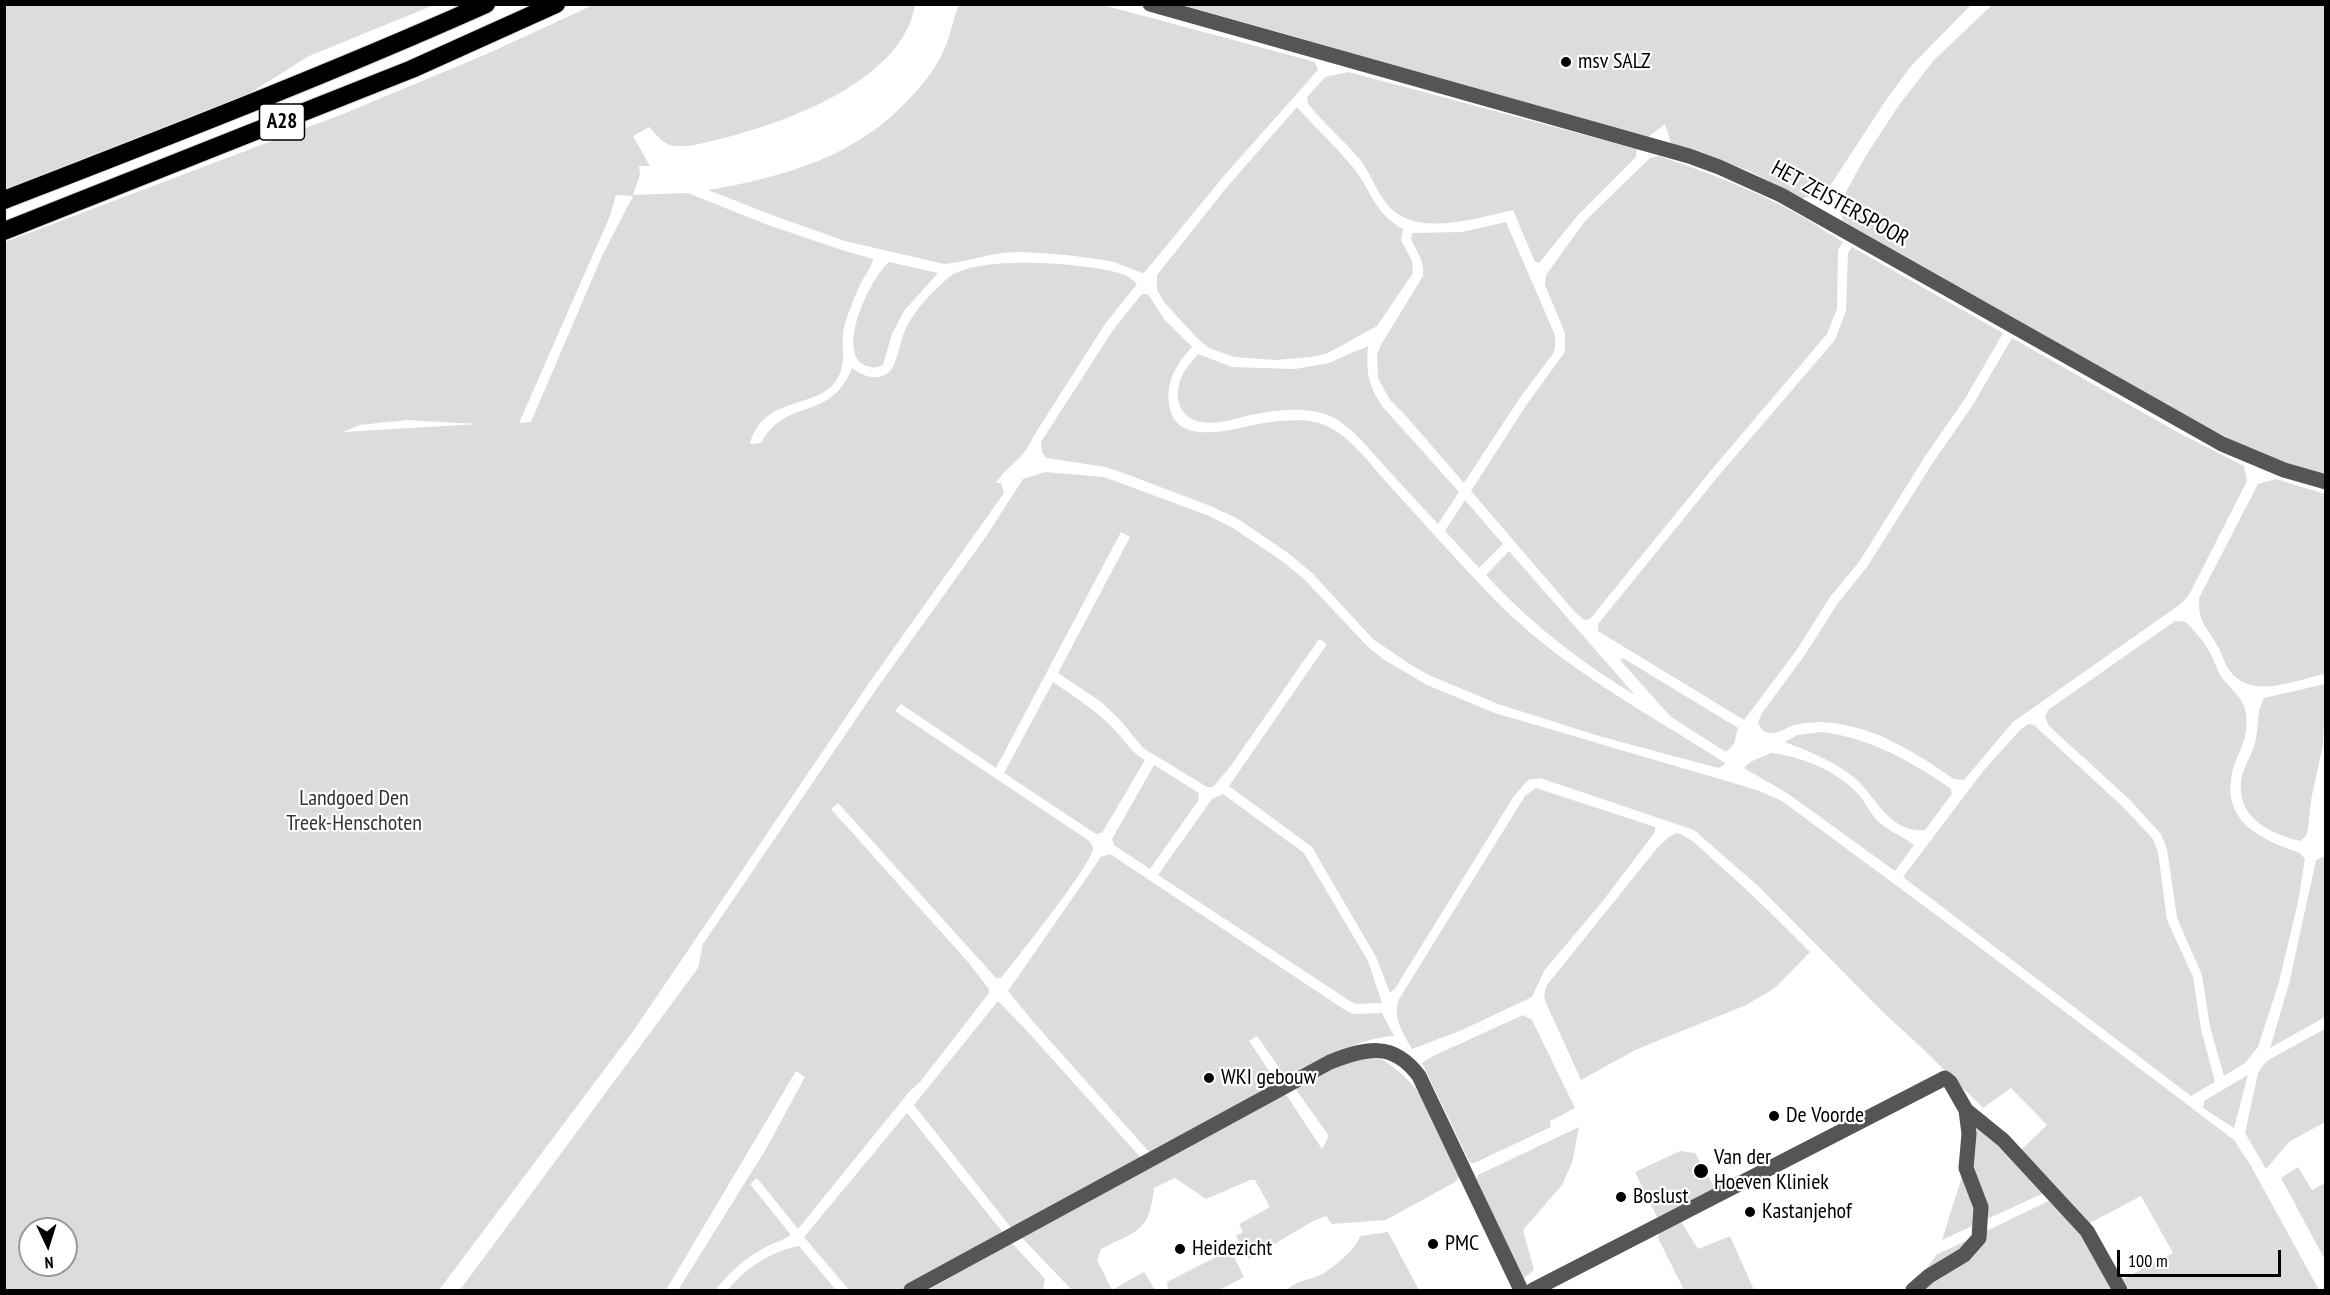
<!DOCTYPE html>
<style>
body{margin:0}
#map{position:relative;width:2330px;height:1295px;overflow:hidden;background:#fff;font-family:"PT Sans Narrow",sans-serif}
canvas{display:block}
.frame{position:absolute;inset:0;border:6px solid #000;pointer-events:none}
.north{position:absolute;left:18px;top:1217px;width:60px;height:60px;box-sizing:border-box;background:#fff;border:2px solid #999;border-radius:50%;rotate:176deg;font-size:16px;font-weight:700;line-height:24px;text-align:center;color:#000}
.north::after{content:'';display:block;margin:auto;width:21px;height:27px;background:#000;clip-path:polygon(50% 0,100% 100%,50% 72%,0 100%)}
.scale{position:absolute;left:2117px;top:1250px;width:164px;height:27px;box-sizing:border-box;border:3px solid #000;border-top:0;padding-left:8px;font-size:18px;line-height:21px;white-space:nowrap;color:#000;-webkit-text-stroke:4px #fff;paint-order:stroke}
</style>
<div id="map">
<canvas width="2330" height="1295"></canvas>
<div class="frame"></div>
<div class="north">N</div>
<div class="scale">100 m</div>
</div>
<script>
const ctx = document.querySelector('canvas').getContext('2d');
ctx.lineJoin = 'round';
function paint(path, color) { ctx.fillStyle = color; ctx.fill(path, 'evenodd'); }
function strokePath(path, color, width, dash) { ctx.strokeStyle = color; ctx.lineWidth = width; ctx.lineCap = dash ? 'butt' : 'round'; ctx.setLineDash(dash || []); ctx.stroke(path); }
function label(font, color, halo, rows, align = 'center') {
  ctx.font = font + ' "PT Sans Narrow",sans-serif'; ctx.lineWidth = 4.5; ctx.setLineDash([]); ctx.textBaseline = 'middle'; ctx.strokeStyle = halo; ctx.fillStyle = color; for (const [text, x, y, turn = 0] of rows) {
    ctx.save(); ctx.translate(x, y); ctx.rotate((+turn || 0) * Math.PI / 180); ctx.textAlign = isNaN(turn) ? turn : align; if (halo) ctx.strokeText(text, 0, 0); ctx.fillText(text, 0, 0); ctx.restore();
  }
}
const green = new Path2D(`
 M5,4H434V5L309,56L250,93L5,189Z
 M593,5H915C903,80 787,122 724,138C709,141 689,148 674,146C663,145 656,134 649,127L633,136L650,166H639L640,175L633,195L688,193L768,225L842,250L873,259C872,267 865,275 861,283C855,297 848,312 844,327C840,345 848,364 836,381C815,410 763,395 750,444L761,443C787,396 830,423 852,368C862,376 878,382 889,372C897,366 900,341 905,330C915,309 931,293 948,278C975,254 1089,263 1122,274C1128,276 1133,280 1137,284L1105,324L1033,437C1022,462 1009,463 996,483H1001L1004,493L867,686L634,1030L439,1290H5V242L343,114L489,53ZM616,195L633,196L602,256L531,422L519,423L610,216ZM407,420L478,424L343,432L360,425ZM30,1229H66V1265H30Z
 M959,5H1103L1315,62L1318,70L1223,177L1144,273C1133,271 1122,263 1109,261C1081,256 1050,253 1021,252C994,251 970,262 944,264L845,241L772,215L708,190C785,177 858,156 911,97C923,84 934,71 941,56C950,40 952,21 959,5Z
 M1183,5H1971L1911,66L1884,103L1832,183L1823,192L1814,197L1802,198L1747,170L1671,143L1665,124L1648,137Z
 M1992,5H2325V477L2256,452L2208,428L1843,221L1840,208L1847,190L1865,157L1899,105L1934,60Z
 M1349,72L1629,147L1637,149L1636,157L1578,215L1539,263L1535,262L1513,210C1477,218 1414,239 1387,204C1376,191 1371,174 1361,161C1345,141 1324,124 1308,104L1307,97L1325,77Z
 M1297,107C1315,127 1334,145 1351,165C1371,188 1373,213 1403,229L1401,240L1412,261L1413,273L1377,326L1326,354L1311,357L1275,360L1234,357L1209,348L1197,338L1164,302L1157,290V275L1227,187Z
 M1659,156C1704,171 1749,188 1792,211C1809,220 1826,232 1843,242L1838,250L1837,309L1827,334L1713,468L1590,619L1584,620L1574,611L1471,491L1527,404L1565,352V333L1545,285L1546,275L1585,221L1650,158Z
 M1506,222L1555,335V349L1552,355L1519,399L1464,483L1405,415L1390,400L1378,378L1377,354L1382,343L1423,276C1425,262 1417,252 1411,239L1412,233L1462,232Z
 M1852,247L2003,333L1966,397L1924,458L1859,562L1830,597L1796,651L1744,720L1598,631V624L1720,474L1835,340L1846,311L1848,253Z
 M889,262L938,273L904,311L892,334L883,365C877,368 872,368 866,366C834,352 871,277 889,262Z
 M1142,294H1148L1164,319L1192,347C1177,364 1166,380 1169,404C1175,452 1243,425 1271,422C1290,420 1312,418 1329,427C1352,439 1371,465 1388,484C1426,525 1463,568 1502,607C1566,670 1647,713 1722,761L1725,763L1723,766L1718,768L1599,736L1498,704L1431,676L1411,665L1373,639L1312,573L1288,553L1238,519L1213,507L1126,474L1106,467L1046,458L1042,452L1041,442L1113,330Z
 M2012,338L2179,433L2244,466L2247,481L2190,593L2182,603L2013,722L1964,780L1954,779C1915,752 1871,724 1822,722C1813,722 1802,723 1794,725C1782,729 1776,737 1763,731L1758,723L1762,713L1804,656L1838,603L1867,567L1932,464L1974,403Z
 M1368,346C1366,372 1368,384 1382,406L1459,492L1438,524C1419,504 1400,483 1382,463C1368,448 1353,429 1336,419C1311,405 1277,410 1250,415C1234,419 1218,425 1201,422C1176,418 1173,391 1184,372C1188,365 1194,360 1198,354L1232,367L1295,369L1329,363Z
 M1045,472L1104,477L1209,516L1233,528L1282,561L1305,580L1367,646L1383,659L1427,685L1495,713L1757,790L1782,801L1966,937L2234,1140L2251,1166L2319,1290H2129L2123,1279L2173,1253L2141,1196L2088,1224L2021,1150L2047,1125L2011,1088L1983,1108L1922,1048L1884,1013L1757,885L1694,830L1540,778L1528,780L1514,796L1396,987L1390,993L1376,957L1312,847L1229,786L1327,644L1319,639L1230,767L1213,787H1207L1143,748L1120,720L1100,701L1058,673L1130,537L1121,532L996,768L901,704L895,711L1088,840C1090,843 1093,845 1093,848C1094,862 1014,962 1001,978H996L838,803L831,809L968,962L989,989V993L920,1082L909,1092L798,1229L757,1178L750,1184L791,1235C782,1241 773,1243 764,1248C745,1258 728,1273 716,1290H678L766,1149L805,1077L796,1071L666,1290H460L698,968L703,944L875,691L987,535L1023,479Z
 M2276,479L2325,494V674C2295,680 2252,701 2229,670C2224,663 2222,653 2217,645C2206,625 2198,623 2199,598L2258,484Z
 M1465,500L1503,544L1479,568L1445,531Z
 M1509,551L1635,695C1579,661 1530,623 1486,575Z
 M2175,621L2186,622C2194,631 2203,640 2209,651C2214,658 2216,668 2221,676C2228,687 2241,695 2245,709C2252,742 2234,752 2231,780C2225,825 2266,841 2300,853L2305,859L2298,902L2279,982L2258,1047L2245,1063L2224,1076L2210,1027L2202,975L2177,918L2167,849L2161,834L2130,800L2049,726L2045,717L2048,710Z
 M1623,658L1738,728L1734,744L1726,752L1671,717L1620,660Z
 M1053,682C1072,695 1092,708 1109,724C1122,736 1130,752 1145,760L1102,833L1096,834L1004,773Z
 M2325,684L2323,745L2311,800L2308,828L2306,836L2300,841C2271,834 2237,818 2241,782C2242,768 2252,755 2255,743C2259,727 2256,713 2264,698Z
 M2028,724L2034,725L2123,807L2153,839L2158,852L2167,920L2193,977L2201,1029L2215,1082L2191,1096L1903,877L1984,770L2020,730Z
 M1821,732C1871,738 1910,761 1950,788L1952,794L1925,830C1888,834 1876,794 1851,775C1831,760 1808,751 1785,742L1797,735Z
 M1771,753C1803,757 1838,771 1859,795C1865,802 1869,811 1875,818C1886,831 1902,835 1914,845L1895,871L1787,793L1744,768L1750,762Z
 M1154,765L1199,793L1198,801L1150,869L1114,845L1112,839Z
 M1536,788L1655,827V832L1602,902L1544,971L1532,997L1462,1030L1412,1049C1403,1033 1392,1017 1399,999L1525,796Z
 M1223,794L1304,853L1368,961L1382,1003L1356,1004L1350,1001L1158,875L1212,799Z
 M1677,833C1693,838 1705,853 1718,864C1750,892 1780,922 1810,952L1775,988L1746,1005L1635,1050L1581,1080L1546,1003L1544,995L1547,985L1658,847L1669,837Z
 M1110,854L1345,1010L1353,1014L1382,1013L1394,1036C1354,1039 1321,1061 1287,1079L1257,1036L1249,1041L1278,1084L1151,1154L1036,1025L1008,991L1101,857Z
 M2323,857H2326L2325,1017L2270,1048L2289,984L2316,860Z
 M998,1001L1028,1032L1142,1159L1012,1229L914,1105Z
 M1523,1015L1532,1020L1575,1108L1550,1121L1551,1127L1474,1163H1470L1422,1063L1433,1056Z
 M2325,1029V1122L2289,1142L2266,1169L2245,1133L2258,1073L2264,1064L2270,1059Z
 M1373,1055C1422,1077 1439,1128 1462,1174L1455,1182L1386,1220L1332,1224L1326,1216L1315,1220L1249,1259L1236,1236L1243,1232L1239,1224L1270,1207L1255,1180H1250L1206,1199L1175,1178L1154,1188C1149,1233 1138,1230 1101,1249L1097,1260L1112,1290L1144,1272L1155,1290H1072L1022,1238L1284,1095L1287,1096L1322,1149L1329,1136L1297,1091V1087L1345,1060Z
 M2248,1075L2234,1128L2203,1108L2204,1101Z
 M907,1113L1004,1234L906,1290H849L804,1237Z
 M1978,1119L2046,1192L1942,1240L1974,1138Z
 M1579,1127L1572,1163L1562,1185L1523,1230L1534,1270L1522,1280L1477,1179L1478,1175Z
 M1680,1151L1695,1153L1716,1190L1661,1219L1657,1217L1635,1172Z
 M2298,1167L2312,1190L2325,1183V1260L2281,1178Z
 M2053,1199L2077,1225L2116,1290H1912L1936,1255Z
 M1680,1220L1698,1249L1730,1236L1754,1290H1684L1658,1238L1659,1231Z
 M1388,1232L1419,1290H1287C1297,1279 1311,1281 1324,1273C1335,1266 1357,1248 1360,1236Z
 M1012,1243L1045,1279L1043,1290H928Z
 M799,1246L836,1290H728C745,1268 772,1251 799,1246Z
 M1228,1251L1232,1252L1244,1277L1219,1290H1168L1167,1282Z`);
const minor = new Path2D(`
 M1150,4L1689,156L1719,167L1781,195L2222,444L2284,470L2326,482
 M911,1290L1330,1062C1366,1048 1393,1041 1419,1076L1521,1290
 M1533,1290L1945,1078L1950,1082L1966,1110L2003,1140L2087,1231L2120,1290
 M1913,1290L1929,1276L1964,1255L1979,1238L1981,1207L1966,1168L1969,1134L1966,1110`);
const highway = new Path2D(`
 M4,200C166,137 327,75 486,4
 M4,231L412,69L556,4`);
const markers = [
 [1566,62,6,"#000"],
 [1209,1078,6,"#000"],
 [1774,1116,6,"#000"],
 [1701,1171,8,"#000"],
 [1621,1197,6,"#000"],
 [1750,1212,6,"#000"],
 [1433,1244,6,"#000"],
 [1180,1249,6,"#000"]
];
const shields = [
 [282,122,45]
];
const shieldNames = [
 ["A28",282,122]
];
const poiNames = [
 ["msv SALZ",1578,62],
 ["WKI gebouw",1221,1078],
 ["De Voorde",1786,1116],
 ["Van der",1714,1158],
 ["Hoeven Kliniek",1714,1183],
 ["Boslust",1633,1197],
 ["Kastanjehof",1762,1212],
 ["PMC",1445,1244],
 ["Heidezicht",1192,1249]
];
const streetNames = [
 ["HET ZEISTERSPOOR",1840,204,29]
];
const parkNames = [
 ["Landgoed Den",354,799],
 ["Treek-Henschoten",354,824]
];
paint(green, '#dcdcdc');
strokePath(highway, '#dbdbdb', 20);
strokePath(minor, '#555', 15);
strokePath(highway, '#000', 18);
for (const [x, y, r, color] of markers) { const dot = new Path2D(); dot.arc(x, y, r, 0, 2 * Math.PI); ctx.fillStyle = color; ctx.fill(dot); strokePath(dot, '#fff', 2); }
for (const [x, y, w] of shields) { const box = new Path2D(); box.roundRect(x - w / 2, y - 18, w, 36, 4.5); ctx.fillStyle = '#fff'; ctx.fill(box); strokePath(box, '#000', 1.5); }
label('bold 21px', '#000', null, shieldNames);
label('22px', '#000', '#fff', poiNames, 'left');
label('22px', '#000', '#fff', streetNames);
label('22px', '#333', '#fff', parkNames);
</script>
